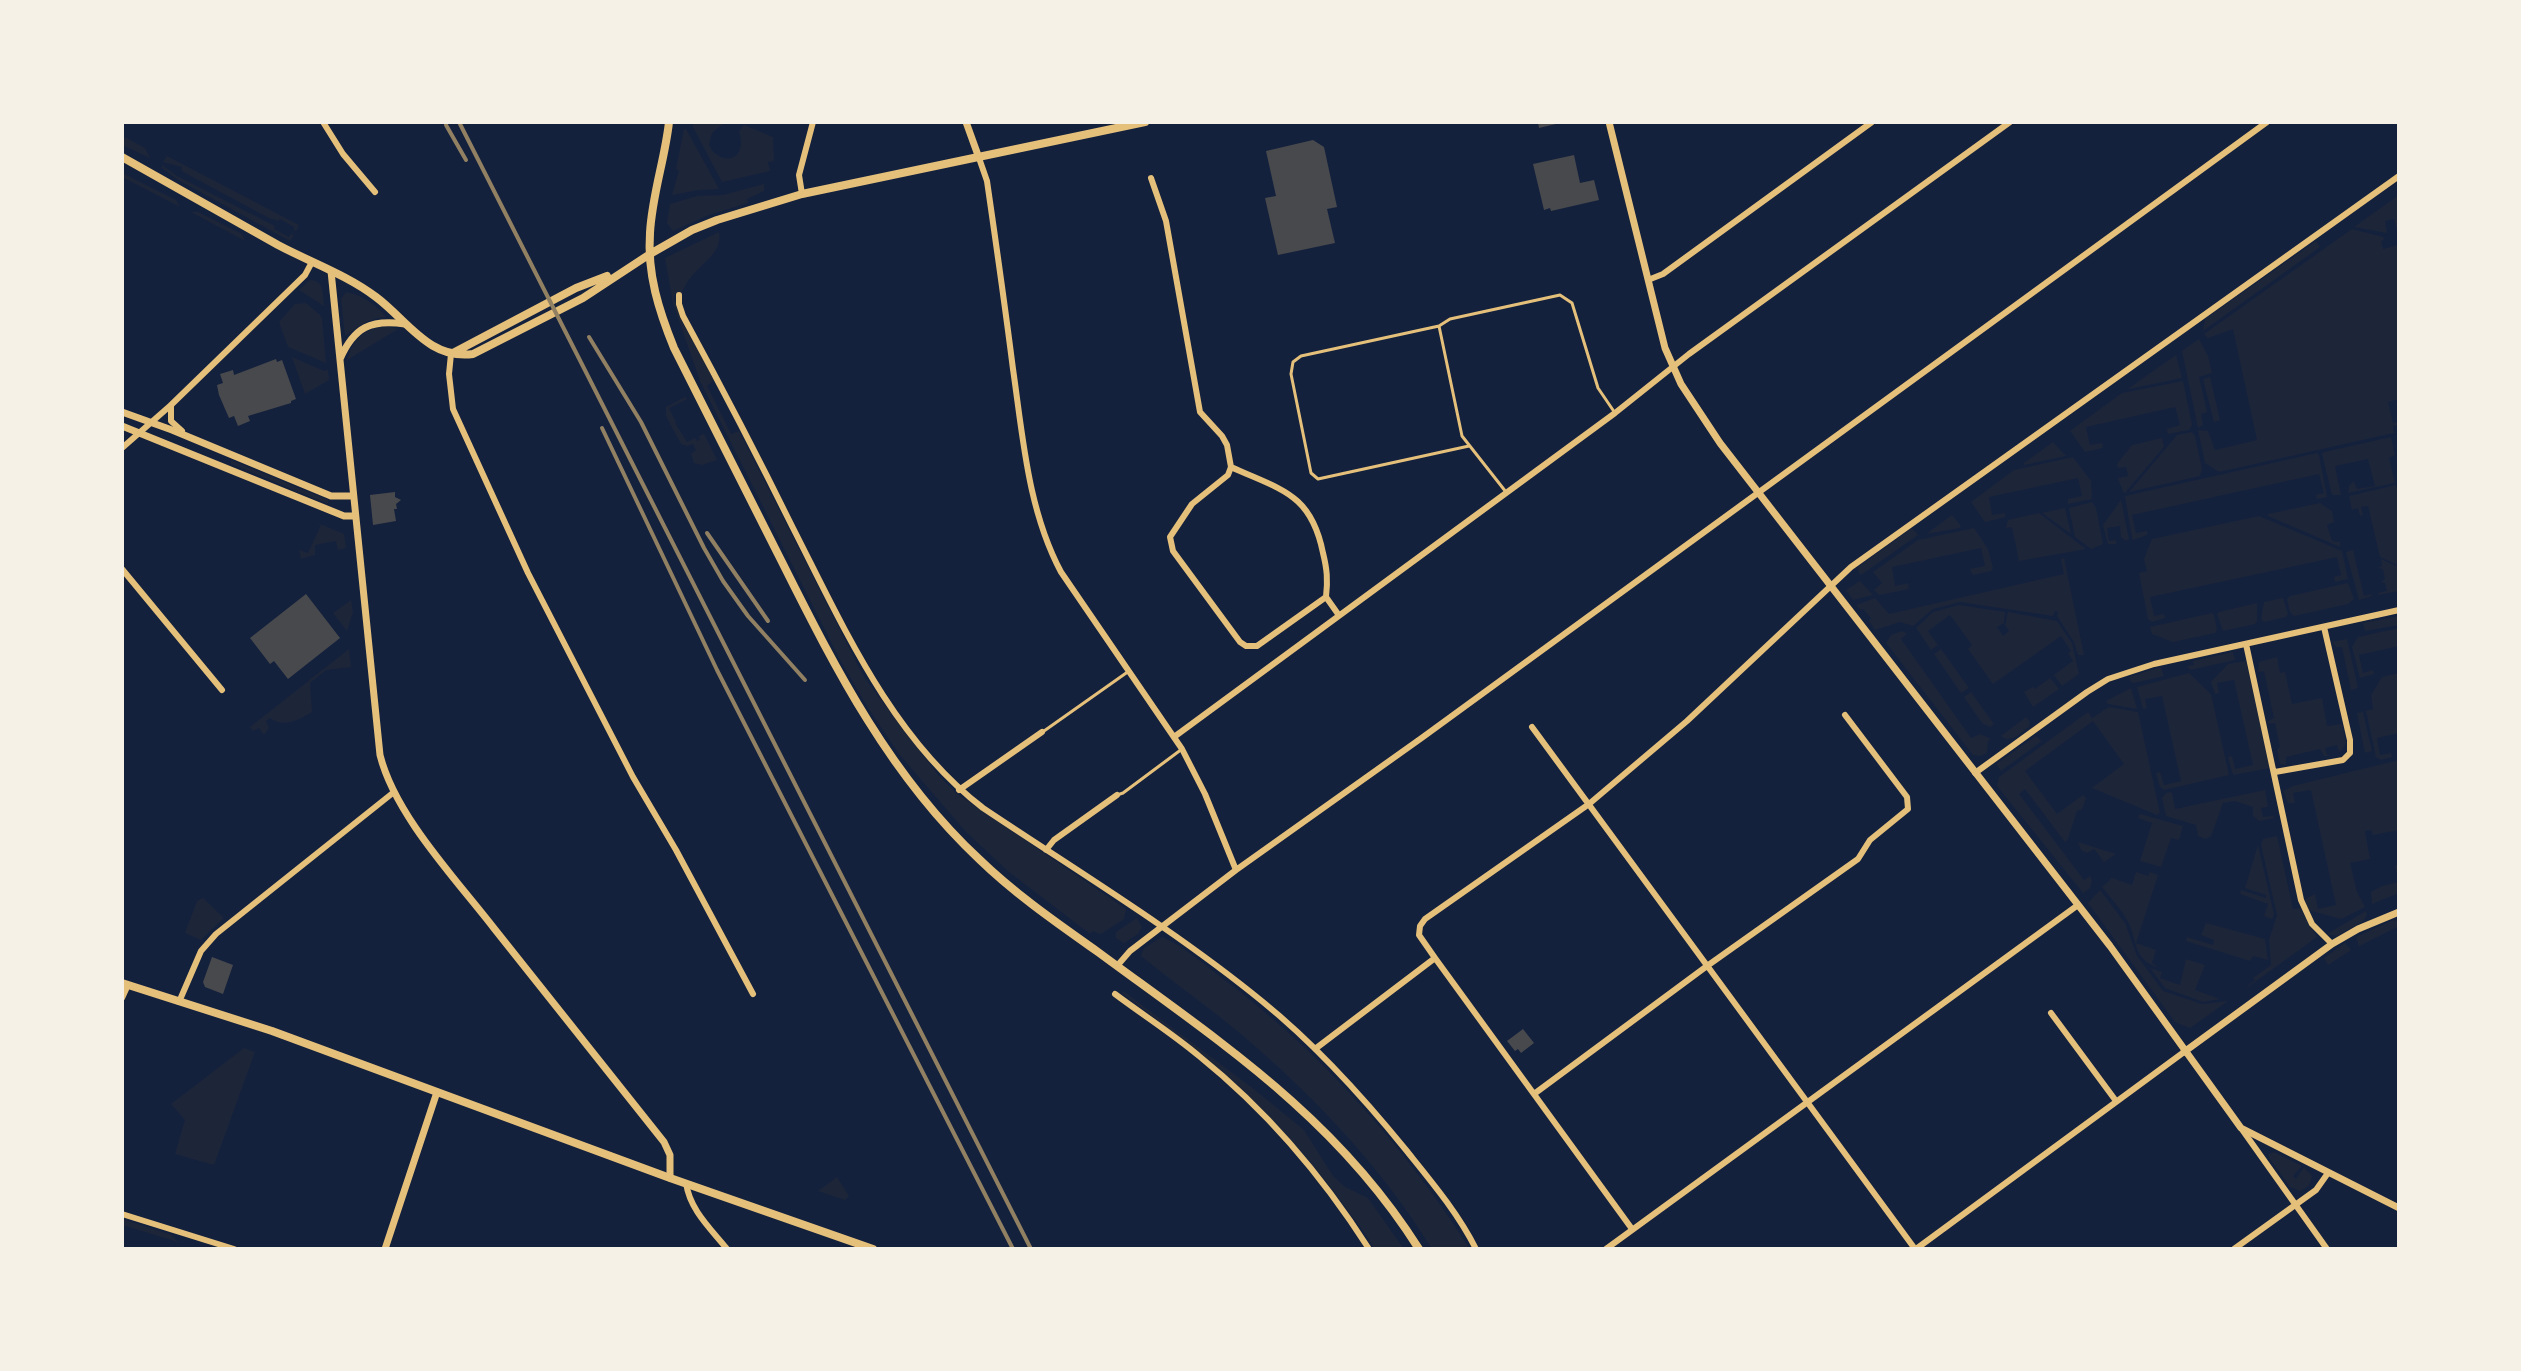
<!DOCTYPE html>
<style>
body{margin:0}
#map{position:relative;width:2521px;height:1371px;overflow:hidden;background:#14213d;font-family:"Exo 2",sans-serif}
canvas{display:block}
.frame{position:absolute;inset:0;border:124px solid #f6f1e7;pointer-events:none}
</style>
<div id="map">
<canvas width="2521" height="1371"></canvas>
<div class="frame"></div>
</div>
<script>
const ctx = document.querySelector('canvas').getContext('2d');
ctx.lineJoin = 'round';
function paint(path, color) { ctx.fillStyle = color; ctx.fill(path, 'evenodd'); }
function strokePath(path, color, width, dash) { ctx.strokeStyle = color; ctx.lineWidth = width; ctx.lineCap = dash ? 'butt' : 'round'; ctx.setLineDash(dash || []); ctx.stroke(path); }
const green = new Path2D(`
 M693,122H725L712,133L709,145C715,160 739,166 741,144C741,140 740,135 739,131L744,125L773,137L774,161L768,162L770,171L722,182L693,127Z
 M684,129H686L719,189L699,190L672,195L679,171L676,169Z
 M125,137L145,148L150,158L122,145Z
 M167,156L299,225L296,231L294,230V227L280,219L278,221L269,218L185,173L181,170L182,167L163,162Z
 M162,165L177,176L275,226L274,229L289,237L291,234L294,235L290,241L178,180L162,168Z
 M122,173L176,200L180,207L122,177Z
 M764,184V191L747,199L748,203L709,215L673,231L667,223L670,204L697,196L723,195Z
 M2399,195V230H2397L2394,219L2385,221L2387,233L2354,227Z
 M191,212H198L242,234L245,241Z
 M2352,229L2383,237L2384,240L2381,241L2383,249L2399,245V399L2388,402L2393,423L2399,422V425L2393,426L2394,433L2219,472L2205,463L2198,430L2208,431L2215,450L2257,440L2233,329L2208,338L2204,334Z
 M719,232C723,252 703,262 692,276C687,281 685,287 681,293H675L674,300L714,380L707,386L731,434L739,431L864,677L939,776L956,793L1126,909L1124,919L1101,934L1092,931L1090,934L1009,872L966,832L899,754L868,708L839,658L700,381L673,303L665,258Z
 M2316,241L2320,247L2203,331L2205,319Z
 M310,280C324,280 323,295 324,306L299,290Z
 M346,292C362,294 377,306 386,317C368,318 358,327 345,336L341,299Z
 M306,303L320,315L322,319L326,363L288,347L279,322L295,304Z
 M388,326L398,329L347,360C353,338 365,328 388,326Z
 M2199,339L2208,356L2212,373L2199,377L2207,412L2201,414L2203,425L2198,428L2182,351Z
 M2176,355L2182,378L2129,389V388Z
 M292,357L324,371L328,370L329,380L305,394Z
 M2210,377L2220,420L2214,422L2203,379Z
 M2183,381L2192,425L2189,430L2168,434L2167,429L2180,425L2175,407L2086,427L2090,445L2102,443L2103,448L2085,452L2070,431L2122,393Z
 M685,397L687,399L669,408L676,422L675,423L687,442L695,438L697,441L700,439L699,436L704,434L717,460L702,465L694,463L691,454L696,450L693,444L687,446L681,444L666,416V407Z
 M2192,432L2195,436L2202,469L2200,476L2129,492L2177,435Z
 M2391,437L2395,455L2389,458L2395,483L2348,493L2349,486L2354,481L2357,489L2375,486L2368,459L2335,466L2341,495H2332L2322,454L2324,452Z
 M2162,438L2164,447L2125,493L2123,492L2118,478L2128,476L2126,467L2118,468L2117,464L2132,445Z
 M2053,442L2066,456L2024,465V463Z
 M2317,453L2319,455L2327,497L2317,499L2316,495L2324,493L2319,474L2132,515L2136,533L2147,531V535L2133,540L2132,538L2125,496Z
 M2073,457L2091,481L2092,499L2068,504V499L2082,496L2078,478L1989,497L1992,515L2005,513V517L1985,522L1971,502L2014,470Z
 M231,460L328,500V504L231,464Z
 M2396,485L2399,497V566L2380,557L2368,506L2361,507L2363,515L2360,516L2358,508L2352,510L2349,496Z
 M2121,500L2129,539L2126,541L2121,537L2120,526L2107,528L2109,541L2116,540V544H2108L2103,525Z
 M2092,502L2096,508L2103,544L2091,549L2075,537L2069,508Z
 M2320,503L2332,511L2334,522L2327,525L2332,541L2340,542V547L2268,516V514Z
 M2065,508L2071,534L2042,513Z
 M2039,513L2086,549L2019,561L2012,527L2006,528L2008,520Z
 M1952,515L1961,526L1960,528L1926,534Z
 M2259,516L2342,551L2348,579L2335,582L2334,577L2341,575L2337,557L2150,597L2154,616L2164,614L2165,618L2152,622L2148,619L2139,573L2147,571L2144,559L2152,539Z
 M313,521L344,534L346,548L338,550L336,541L315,545V555L301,559L299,550L308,553L321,525Z
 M1912,528L1918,535L1861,575L1859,573L1858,567Z
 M1974,528L1988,549L1993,568L1991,571L1973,575L1970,569L1985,566L1981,548L1892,567L1895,586L1908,583L1909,589L1879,595L1874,590L1882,583L1873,572L1918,540Z
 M2353,550L2364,596L2371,594L2372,596L2359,600L2346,552Z
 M2064,558L2084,655H2078L2074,642L2057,616L2058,612L2055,611L2053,616L1960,602L1933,609L1913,626L1900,622L1875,630L1869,621L1871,618L1863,609L1861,610L1856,605L1875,598L1889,614L2064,574L2061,559Z
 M2381,559L2399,567V591L2378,595V593L2387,591L2385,583L2381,582L2385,579L2383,569L2378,568L2382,566Z
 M1860,581L1873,595L1853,600L1846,590Z
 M2348,583L2354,599L2348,604L2294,616L2290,612L2287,599L2290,596Z
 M2283,598L2288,614L2286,617L2264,622L2261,619L2264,602Z
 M351,600L353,612L347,631L333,613Z
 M2257,603V621L2255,624L2223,631L2217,614L2219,612Z
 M1959,605L2005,612L2004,623L1997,627L2003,636L2009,631L2005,625L2008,612L2057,621L2072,643L2079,674L2062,686L2054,675L2073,661L2068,653L2071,651L2061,636L1993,684L1968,649L1972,645L1950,615L1928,631L1938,645L1931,650L1916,628L1933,612Z
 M2212,613L2214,615L2217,629L2215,633L2173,642L2152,634L2150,627Z
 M2399,616V625L2365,631L2363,623Z
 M2399,628V646L2359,655L2363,673L2373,670L2374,674L2360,678L2352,647L2358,637Z
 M1902,631L1907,634L1901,639L1971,738L1980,734L1991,739L1988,741L1987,753L1980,756L1973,755L1886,643L1891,635Z
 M2347,639L2358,688L2351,690L2342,647H2336L2332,642Z
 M349,649L351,667L326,670L310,683L312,712C299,720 283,728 270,718L266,721L269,728L264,735L259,728L253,731L250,727Z
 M1941,649L1969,688L1961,693L1934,654Z
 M2233,652L2235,660L2190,670L2187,666L2194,665L2193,661Z
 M2277,657L2280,673L2285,672L2292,704L2322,698L2327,726L2342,724L2346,743L2342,750L2335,755L2339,752L2337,745L2325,748L2327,755L2331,756H2324L2320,749L2286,757V765L2280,764L2277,750L2280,747L2275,723L2269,724L2266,722L2274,718L2264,671L2258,672L2259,662Z
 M2246,661L2270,768L2233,775L2228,757L2232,756L2235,769L2253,765L2234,680L2217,683L2219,693L2215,694L2211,682L2228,664Z
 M2161,667L2164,676L2134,683L2131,682L2129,677Z
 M2189,673L2211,694L2229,775L2164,790L2160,787L2156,773L2160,772L2164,785L2181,781L2162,696L2145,699L2147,708L2143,709L2137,687Z
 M2399,673V733L2377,738L2380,755L2391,753L2392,757L2381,760L2376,757L2366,711L2373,709L2371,695L2382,677Z
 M2050,678L2059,689L2033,707L2024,692L2033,687L2035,689Z
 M2131,688L2137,709L2108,704L2106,701Z
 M1971,692L1994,724L1990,727L1982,723L1964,697Z
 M2109,707L2138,712L2160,813L2157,815L2092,788L2124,764L2093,721L2025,771L2057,814L2083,795L2086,798L2082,809L2077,811L2068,839L2065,842L2025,789L2019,794L2084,880L2090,876L2092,880L2090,888L2083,893L1997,786L1999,777L2088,712L2092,718Z
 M2363,712L2372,751L2365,753L2357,713Z
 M2026,717L2030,722L2029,727C2020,733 2012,744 2001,736Z
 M2036,736L2042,741L2001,771L1996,764Z
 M2399,760V830L2373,835L2371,830L2365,831L2370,859L2350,863L2357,892L2365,907L2341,919L2308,910L2305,899L2315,894L2318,909L2336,905L2311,790L2293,793L2295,803H2288L2283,791L2293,786Z
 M2265,790L2268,807L2261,808L2263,817L2273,816L2274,818L2259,821L2253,816V807L2235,801L2223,803L2211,836L2206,839L2198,836L2196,825L2166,816L2162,798L2166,793L2172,792L2175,809Z
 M2140,814L2183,826L2179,840L2171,838L2161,867L2140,861L2152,823L2138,818Z
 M2277,836L2293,909L2300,908L2317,937L2241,992L2255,980L2253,978L2271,965L2269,940L2277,915L2261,845L2263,839Z
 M2078,842L2116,854L2104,862L2094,849L2087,853L2081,850Z
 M2258,845L2274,914L2272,919L2264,916L2268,904L2240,894L2241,890L2266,898V895L2245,888Z
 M2399,865V893L2372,904L2371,892L2382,886L2399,882L2395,866Z
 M2136,872L2148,876L2150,872L2158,875L2136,943L2156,950L2152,963L2159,968C2130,958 2139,939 2126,918C2119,907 2110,897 2102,887L2112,878L2132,885Z
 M2100,890L2125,923L2137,956L2163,991L2202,1004L2228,1001L2190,1028L2175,1022L2088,903Z
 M203,898L224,918L201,940L185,933L197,901Z
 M2366,911L2367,915L2363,921L2337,936L2327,934Z
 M1137,918L1142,927L1138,934L1124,943L1116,938V932Z
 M2393,920L2399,921V926L2359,946L2356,937Z
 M2206,923L2265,939L2268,960L2253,956L2250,961L2186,941L2187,937L2213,945L2214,940L2201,935Z
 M1162,937C1182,945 1201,962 1218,975C1318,1049 1403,1144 1470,1249H1432C1382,1168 1315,1097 1242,1035C1210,1008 1174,983 1141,956L1144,948Z
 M2345,943L2351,950L2328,965L2324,958Z
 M2186,959L2205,965L2195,990L2220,999L2203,1002L2165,988L2150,968L2162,972L2160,978L2180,985Z
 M1123,991L1255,1090L1304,1130L1333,1176L1345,1187L1368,1198L1404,1249H1374C1366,1233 1353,1218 1343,1204C1282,1119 1205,1055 1122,993Z
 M244,1048L255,1052L214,1165L175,1154L185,1120L171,1104Z
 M2274,1152L2302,1166L2293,1176L2296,1179L2304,1167L2312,1176L2309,1186L2300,1191L2290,1187L2269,1158V1154Z
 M837,1177L849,1196L845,1200L818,1191Z
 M122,1219L172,1235L178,1242L122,1225Z`);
const building = new Path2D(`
 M1538,122H1559L1560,123L1539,128Z
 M1313,140L1324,147L1337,207L1327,209L1335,243L1278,255L1265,198L1276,196L1266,151Z
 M1574,155L1580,183L1594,180L1599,200L1551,211L1550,208L1544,210L1533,164Z
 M276,359L277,362L282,360L296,399L291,401V403L248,416L250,421L238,426L234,416L229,418L219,395L217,385L223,383L220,374L233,370L234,375Z
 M395,492V497L401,500L396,504L397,509H394L396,521L373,525L370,495Z
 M306,594L340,638L288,679L274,661L270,664L250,638Z
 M212,957L233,965L223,994L205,987L203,982Z
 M1523,1029L1534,1043L1521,1053L1518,1049L1515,1051L1507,1041Z`);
const service = new Path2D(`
 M1439,326L1462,436L1506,492
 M1469,446L1318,479L1311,473L1291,374L1293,362L1301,356L1439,326L1450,319L1560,295L1572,303L1598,388L1615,413
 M1044,731L1129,671
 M1117,795L1123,793L1182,749`);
const minor = new Path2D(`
 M323,122L343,154L375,192
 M979,158L987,181C996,243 1005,306 1013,369C1023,438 1028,510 1061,572L1182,749L1205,794L1236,870
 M1151,178L1166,221L1200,412L1222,436L1227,445L1231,467L1228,475L1192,504L1170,537L1173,551L1240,642L1246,646H1257L1326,597L1338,614
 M802,194L799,175L813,122
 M1648,280L1663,274L1872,122
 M679,295V304L683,316C721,386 758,457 793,528C844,628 892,738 983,808C1077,871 1175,930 1263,1002C1316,1045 1363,1097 1406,1150C1431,1181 1458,1213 1476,1249
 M451,354L449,374L453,409L528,573L633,777L676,850L753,994
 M171,405V421L182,431
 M122,448L171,405L305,275L312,262
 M1231,467C1281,490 1311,493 1323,553C1327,569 1328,580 1326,597
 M122,569L222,690
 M2246,644L2301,900L2312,924L2332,944
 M1532,727L1915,1249
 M1174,737L1615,413L1689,354L2010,122
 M2275,772L2343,760L2350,753V740L2324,627
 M1975,773L2087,692L2108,679L2154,664L2399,610
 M959,790L1042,732
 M1046,850L1054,840L1117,795
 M1435,958L1632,1229
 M1117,966L1130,951L1236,870L1423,737L2267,122
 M1115,994C1143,1015 1173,1034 1199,1056C1266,1110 1323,1177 1369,1249
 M122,998L128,985
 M179,1002L201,951L216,934L394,792
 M2051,1013L2116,1101
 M1315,1049L1435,958L1419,935L1420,926L1425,919L1589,804L1687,721L1851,567L2399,176
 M1534,1094L1707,966L1858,859L1870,840L1908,809L1907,797L1845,715
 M2241,1128L2327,1249
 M686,1183C690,1210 710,1228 727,1249
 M122,1214L234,1249
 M1606,1249L2078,905
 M1916,1249L2184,1052
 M2234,1249L2316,1190L2328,1173`);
const tertiary = new Path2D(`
 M966,122L979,158
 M1609,122L1665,348L1681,384L1720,443L2110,946L2241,1128L2399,1208
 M331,271L380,755C395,815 455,878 493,927C550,998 607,1070 664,1142L670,1155V1178
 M340,359C354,327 371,319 405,324
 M122,412L172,430L331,496H352
 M122,426L344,516H354
 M2184,1052L2332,944L2358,929L2399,912
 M385,1249L437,1092`);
const secondary = new Path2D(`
 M669,122C665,159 652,195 650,233C647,274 659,311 674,348C710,420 746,492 783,564C836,670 891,777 979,859C1015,894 1057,923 1098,952C1220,1042 1336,1117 1419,1249
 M122,157C174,186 226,216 278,245C310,262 347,275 376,297C407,320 429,360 473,354L583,298L650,254L692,230L717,220L802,194L1145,122
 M451,354L576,288L607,276
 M122,983L272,1031L670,1178L873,1249`);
const rail = new Path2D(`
 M459,122L1031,1249
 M446,125L466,160
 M589,337L641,422L704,548L723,581L748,616L805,680
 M602,428L717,670L1013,1249
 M707,533L768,621`);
paint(green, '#1d2539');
paint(building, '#48494c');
strokePath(service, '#e5c07b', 3);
strokePath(minor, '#e5c07b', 6);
strokePath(tertiary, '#e5c07b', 7);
strokePath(secondary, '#e5c07b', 8);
strokePath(rail, '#918062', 4);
</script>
